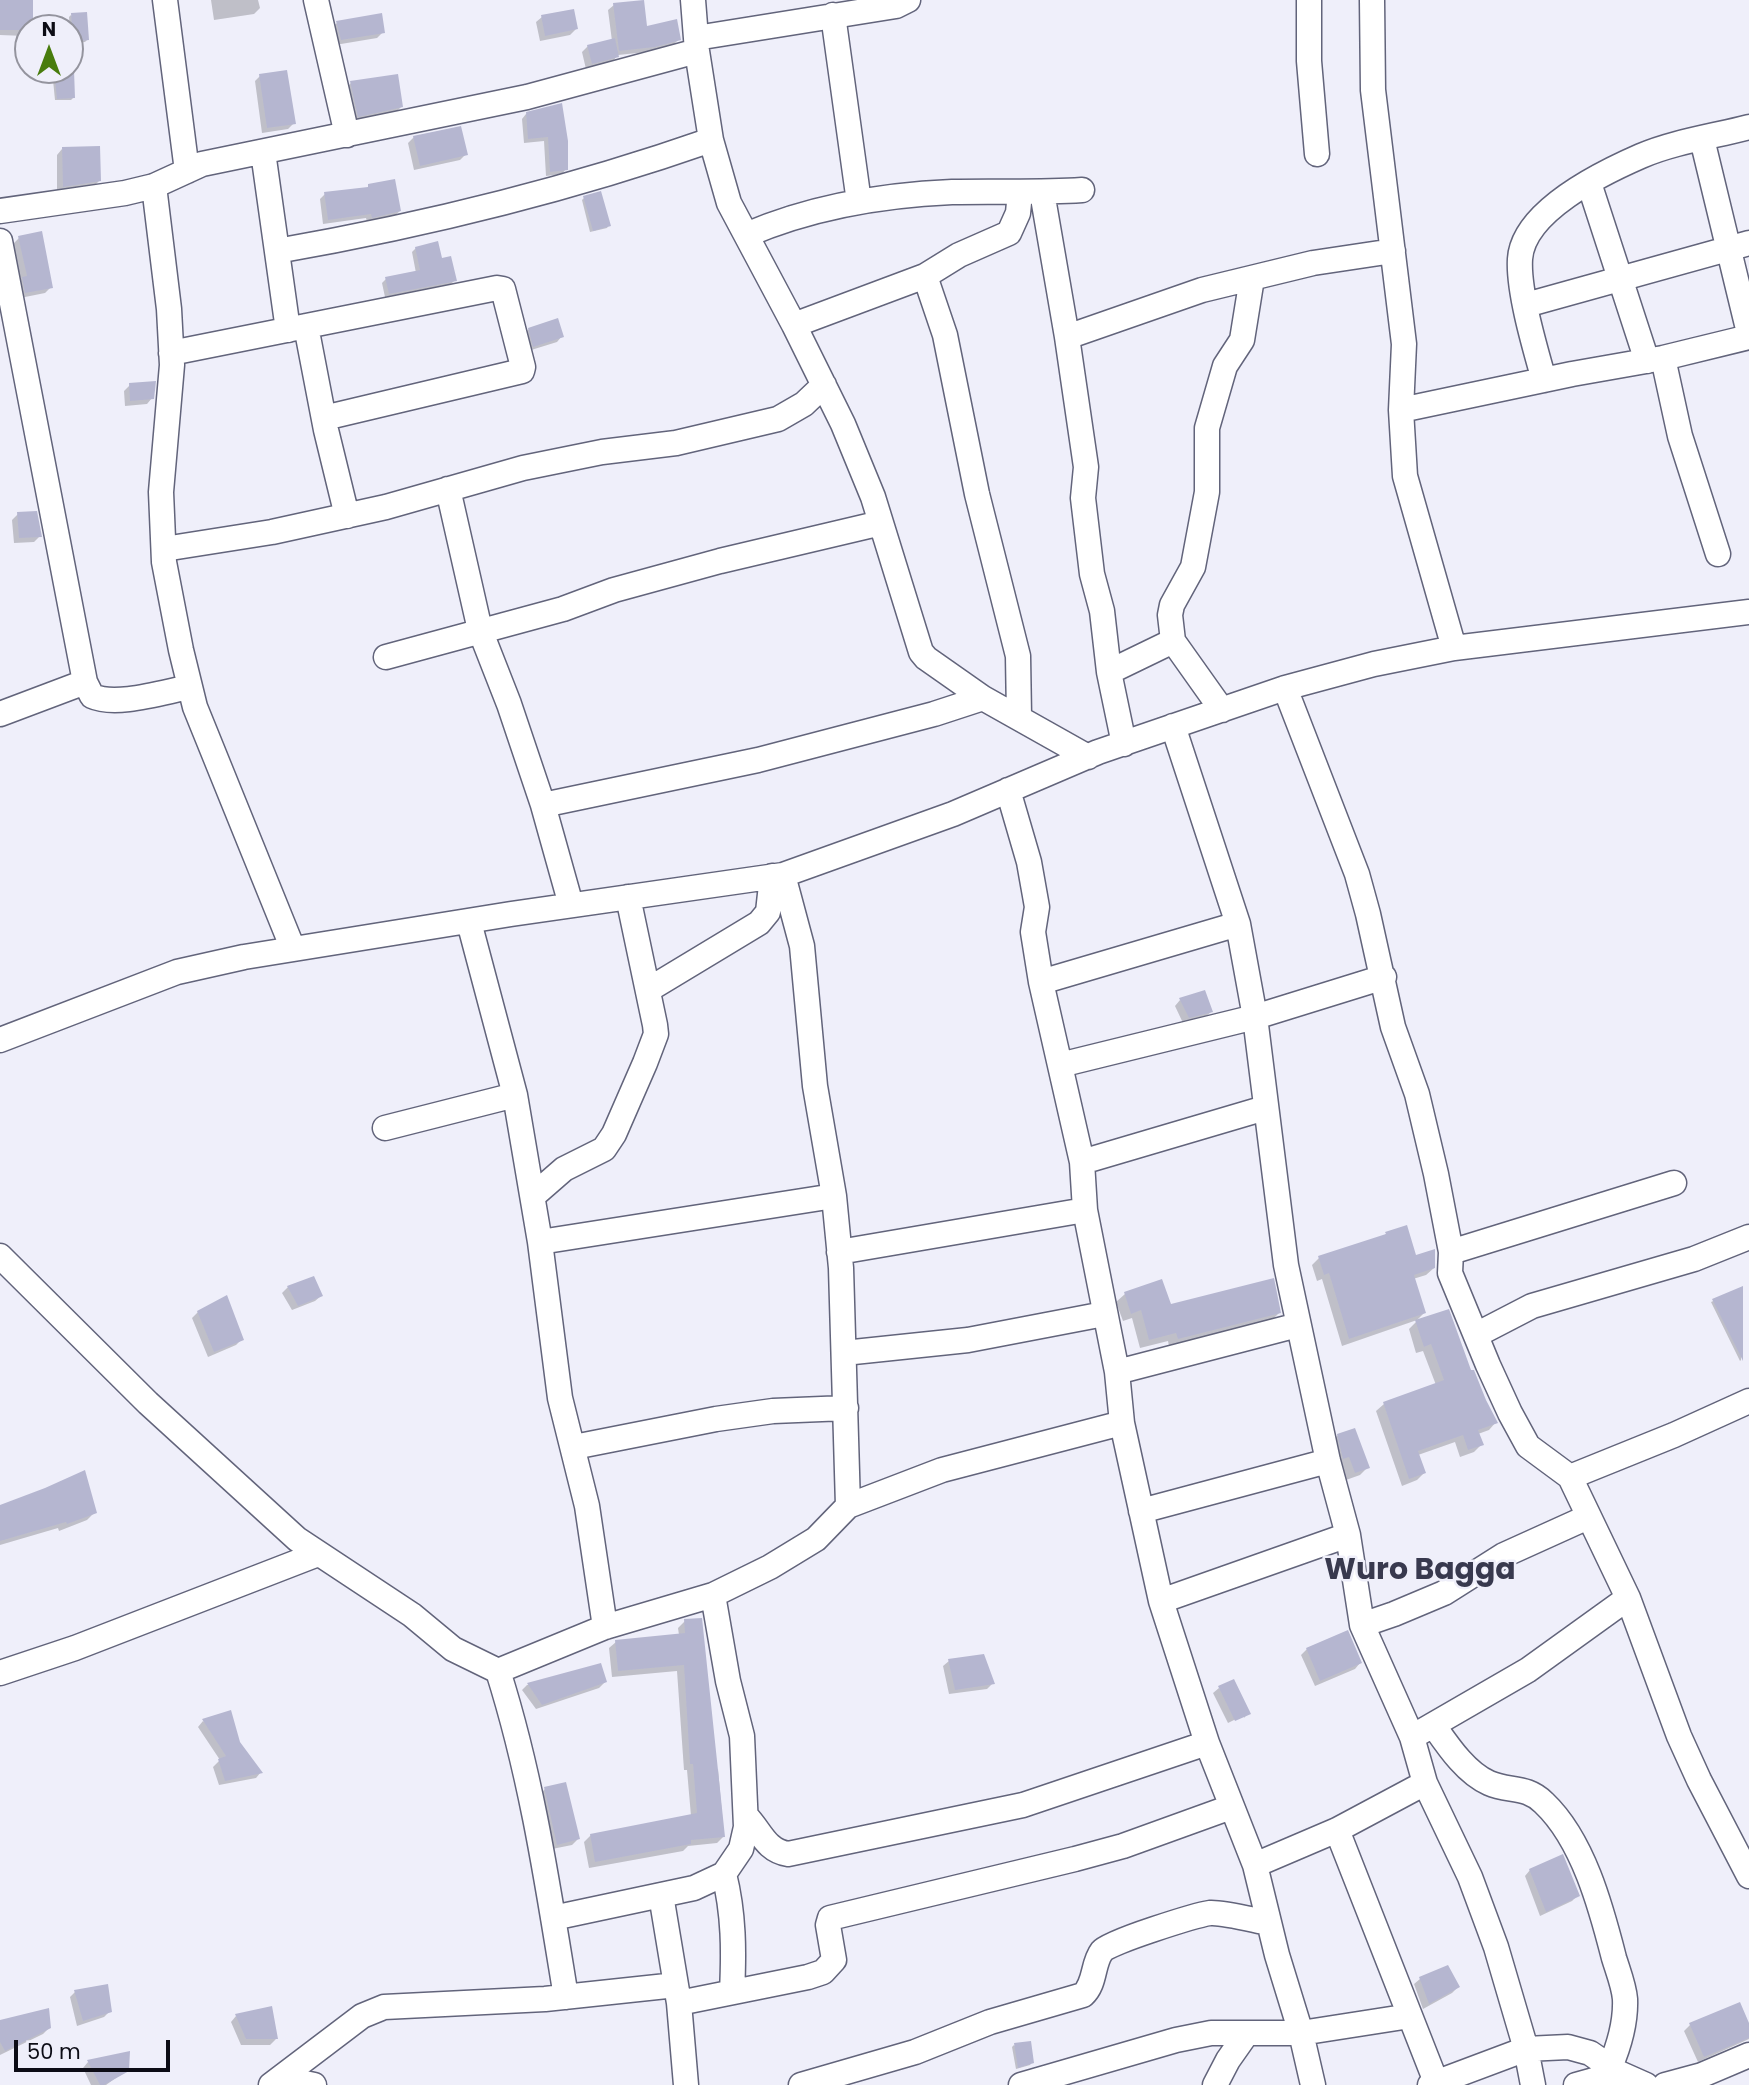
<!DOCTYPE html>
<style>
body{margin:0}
#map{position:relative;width:1749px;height:2085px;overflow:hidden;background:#efeffa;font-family:Poppins,sans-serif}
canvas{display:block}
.north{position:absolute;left:14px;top:14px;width:70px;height:70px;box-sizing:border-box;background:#efeffa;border:2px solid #94949e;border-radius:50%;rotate:0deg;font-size:19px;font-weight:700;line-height:28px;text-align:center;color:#0c0c15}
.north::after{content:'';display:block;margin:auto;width:24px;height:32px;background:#487c0d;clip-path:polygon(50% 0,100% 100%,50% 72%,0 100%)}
.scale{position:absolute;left:14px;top:2040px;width:156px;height:32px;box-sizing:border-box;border:4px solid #0c0c15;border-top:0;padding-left:9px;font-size:21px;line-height:24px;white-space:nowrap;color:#0c0c15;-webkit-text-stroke:5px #efeffa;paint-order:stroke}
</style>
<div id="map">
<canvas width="1749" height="2085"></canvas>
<div class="north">N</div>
<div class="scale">50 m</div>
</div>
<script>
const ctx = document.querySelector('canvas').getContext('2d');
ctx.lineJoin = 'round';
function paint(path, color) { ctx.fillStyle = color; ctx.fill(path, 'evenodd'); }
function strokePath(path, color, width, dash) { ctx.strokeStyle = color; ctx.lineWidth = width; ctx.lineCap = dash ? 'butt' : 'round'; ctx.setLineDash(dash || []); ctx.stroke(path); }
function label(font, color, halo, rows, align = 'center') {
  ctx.font = font + ' Poppins,sans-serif'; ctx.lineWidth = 5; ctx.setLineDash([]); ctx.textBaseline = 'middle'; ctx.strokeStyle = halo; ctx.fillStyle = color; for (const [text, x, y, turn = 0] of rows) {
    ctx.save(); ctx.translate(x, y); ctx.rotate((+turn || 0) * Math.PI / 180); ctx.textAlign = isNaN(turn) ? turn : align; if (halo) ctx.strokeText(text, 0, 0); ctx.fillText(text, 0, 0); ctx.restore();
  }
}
const shadow = new Path2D(`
 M0,0H31V28H28L25,36L0,35Z
 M211,0H258L260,8L254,14L214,20Z
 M614,5L645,28L679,39L673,45L647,52L618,55L612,62L586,69L582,52L588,46L612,41L608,10Z
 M71,15L87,40L85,42L71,43L69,17Z
 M542,17L576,29L570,35L540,41L536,22Z
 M337,23L383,32L377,38L335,45L331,28Z
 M71,61L74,97L71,100H55L52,70H70Z
 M260,76L294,123L288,129L262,133L255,81Z
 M351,83L401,107L392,116L349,125L342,92Z
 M561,105L566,169L562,174L546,176L544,141L524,143L522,119L526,114Z
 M414,137L466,154L460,160L414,170L408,143Z
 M62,149L99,181L93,187L57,192V155Z
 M369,186L400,211L394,216L367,222L366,218L323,224L320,199L325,194L366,189Z
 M584,198L609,225L607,228L590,232L582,200Z
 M19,238L51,287L45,293L20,298L17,285L21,281L13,244Z
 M416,248L441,260L455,280L451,284L385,297L382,283L386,279L416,273L412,252Z
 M529,329L562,336L557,342L528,351L523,335Z
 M130,385L152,398L147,404L125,406L124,391Z
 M18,514L40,536L34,542L14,543L12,520Z
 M1180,1000L1211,1012L1205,1017L1183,1023L1175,1006Z
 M1405,1227L1415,1258L1434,1268L1426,1275L1413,1279L1424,1313L1417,1320L1342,1346L1322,1279L1317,1281L1312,1265L1319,1258L1382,1237L1386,1234Z
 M288,1287L321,1296L315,1301L292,1310L282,1293Z
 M1741,1289V1360L1740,1361L1711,1302Z
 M1125,1294L1170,1307L1279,1313L1271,1321L1169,1346L1168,1341L1140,1348L1132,1318L1123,1321L1116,1302Z
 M198,1312L242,1339L236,1345L208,1357L192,1318Z
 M1416,1322L1470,1373L1496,1422L1489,1430L1478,1434L1482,1444L1474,1452L1460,1457L1455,1442L1418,1455L1424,1473L1417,1480L1402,1486L1376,1411L1384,1404L1436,1385L1423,1351L1416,1353L1409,1329Z
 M1338,1435L1368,1467L1360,1475L1346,1480L1330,1444Z
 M0,1507L95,1512L87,1520L59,1531L58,1528L0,1545Z
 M685,1621L715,1770L718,1769L724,1836L717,1843L688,1846L683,1851L589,1868L584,1842L591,1835L691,1816L687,1770H684L677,1671L612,1677L609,1648L616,1642L679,1635L678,1628Z
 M1307,1649L1360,1663L1355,1669L1315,1686L1301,1655Z
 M949,1661L993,1683L987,1689L949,1694L943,1666Z
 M599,1665L605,1682L599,1688L536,1709L522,1690L527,1685Z
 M1219,1688L1248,1713L1244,1718V1715L1228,1723L1213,1693Z
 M203,1721L239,1742L261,1772L256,1778L219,1785L213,1767L220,1760L198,1727Z
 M545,1789L578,1839L572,1845L552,1849L539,1795Z
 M1530,1870L1578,1895L1572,1901L1540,1916L1525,1876Z
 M1420,1979L1458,1987L1452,1993L1423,2009L1414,1984Z
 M75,1992L110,2011L104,2017L77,2026L70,1997Z
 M236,2016L276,2039L270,2045H241L231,2022Z
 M0,2021L49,2028L43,2034L0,2055Z
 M1690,2025L1749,2028V2039L1698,2062L1684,2031Z
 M1014,2045L1032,2062L1030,2065L1016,2069L1012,2047Z
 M88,2062L127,2070L106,2085H91L83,2068Z`);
const building = new Path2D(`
 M0,0H33V28H28V30H0Z
 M644,0L647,26L677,19L681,40L655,47L619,51L613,3Z
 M574,9L578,29L545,36L541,15Z
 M87,12L89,40L73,42L71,13Z
 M382,13L385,33L341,40L336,21Z
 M615,38L619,57L592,64L587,45Z
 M54,70H74L75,98L57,99Z
 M287,70L296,124L267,128L259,74Z
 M398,74L403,107L358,117L350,81Z
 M562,103L568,141V170L550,172L548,137L528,139L526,112Z
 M461,126L468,155L420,166L413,136Z
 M100,146L101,181L63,187L62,147Z
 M395,179L401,211L372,218L371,214L328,220L324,192L368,187V184Z
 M601,191L611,226L593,231L583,196Z
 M42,231L53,288L25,293L22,277L27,276L18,236Z
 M438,241L442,258L451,256L457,281L389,294L385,277L420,270L415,247Z
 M558,318L564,337L533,347L528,328Z
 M156,381L154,399L130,401L129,383Z
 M37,511L42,537L19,538L17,512Z
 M1205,990L1213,1012L1189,1018L1179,998Z
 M1407,1225L1416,1255L1435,1249V1268L1414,1275L1426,1313L1349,1339L1329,1273L1324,1275L1318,1256L1386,1234L1385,1232Z
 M314,1276L323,1296L298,1306L287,1286Z
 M1274,1278L1281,1313L1178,1339L1176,1333L1149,1340L1141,1310L1131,1314L1124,1292L1162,1279L1171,1304Z
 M1743,1286V1361L1712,1299Z
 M227,1295L244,1340L214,1352L197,1311Z
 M1449,1309L1471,1370H1474L1486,1400L1498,1423L1478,1430L1484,1445L1468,1450L1463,1435L1418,1451L1426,1473L1409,1479L1383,1402L1444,1380L1431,1344L1424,1347L1415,1320Z
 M1355,1428L1370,1468L1355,1473L1349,1457L1343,1459L1337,1434Z
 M85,1470L97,1513L67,1524L66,1522L0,1541V1505L45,1488Z
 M702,1618L725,1837L691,1840V1844L595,1862L590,1834L697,1813L693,1764H690L684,1665L618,1671L615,1640L685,1633L684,1619Z
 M1348,1630L1362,1663L1320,1681L1306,1648Z
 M984,1654L995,1684L955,1690L948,1659Z
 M601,1663L607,1682L542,1705L527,1683Z
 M1234,1679L1251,1714L1235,1721L1218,1686Z
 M231,1710L240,1742L263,1773L225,1781L218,1759L226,1756L202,1719Z
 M566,1782L580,1839L557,1845L544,1787Z
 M1563,1854L1580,1896L1546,1912L1529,1869Z
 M1448,1965L1460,1987L1429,2004L1419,1977Z
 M108,1984L112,2012L83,2021L74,1990Z
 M1740,2002L1749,2023V2038L1704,2057L1689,2023Z
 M272,2006L278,2039H246L235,2014Z
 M49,2008L51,2028L5,2051L0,2042V2020Z
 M1031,2041L1034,2063L1018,2068L1014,2043Z
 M130,2051L129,2071L104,2085H100L87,2060Z`);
const minor = new Path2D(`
 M165,0L187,171
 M316,0L347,135
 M693,0L697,51L711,140L729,203L794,325L843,424L873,497L921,652L926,658L983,698L1088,757
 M1309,0V61L1317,154
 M1372,0L1373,90L1404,344L1401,410L1405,476L1454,648
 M833,15L859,202
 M696,38L896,6L908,0
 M1702,139L1749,333
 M263,152L288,330
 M1589,183L1647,361
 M154,186L169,309L172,365L161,492L164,562L181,650L195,707L293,949
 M1042,192L1067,337L1086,467L1083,498L1092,574L1102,611L1109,672L1124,744
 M0,211L125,193L154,186L202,164L527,97L697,51
 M746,235C811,207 882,195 952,192C995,191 1038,193 1082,190
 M0,241L85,682L92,696C116,707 163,692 190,687
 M277,251C426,225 568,190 711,140
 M925,276L945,335L977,494L1018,656L1019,716
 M1526,305L1749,243
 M794,325L925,276L959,255L1009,233L1018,213L1020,192
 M306,326L326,430L347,516
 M1067,337L1202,290L1313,263L1393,251
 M171,353L497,288L503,289L523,367L522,371L324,418
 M1663,358L1680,436L1718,554
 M1544,380C1535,348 1518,291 1520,259C1523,211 1602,173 1641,156C1673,142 1715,136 1749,127
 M1401,410L1572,374L1663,358L1749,337
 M448,489L480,630L509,704L543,805L571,905
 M164,549L272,532L386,507L523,468L602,452L676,443L778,419L804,404L824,385
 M386,657L563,609L614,590L720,561L881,523
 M1109,672L1173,641
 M1285,688L1357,874L1368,914L1393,1027L1417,1094L1436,1174L1451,1252L1450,1273L1488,1365L1510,1413L1528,1446L1570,1477L1628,1598L1679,1736L1699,1780L1749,1876
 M1222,710L1173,641L1170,615L1172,605L1193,567L1207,492V428L1225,366L1242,340L1252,278
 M0,714L85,682
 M1173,726L1238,924L1255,1017L1286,1265L1328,1461L1348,1535L1362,1625L1412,1737L1425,1783L1470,1877L1496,1947L1526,2049L1533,2085
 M1008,790L1029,862L1037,907L1033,932L1041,982L1082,1162L1085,1210L1117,1372L1122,1423L1161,1601L1207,1743L1255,1865L1277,1955L1301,2033L1313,2085
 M543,805L758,760L934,714L983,698
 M783,875L802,946L815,1086L834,1196L841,1268L848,1506
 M469,922L515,1095L540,1242L560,1398L587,1506L605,1627
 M1041,982L1238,924
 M648,990L759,923L768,912L772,876
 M0,1040L177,972L244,957L511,914L783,875L953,814L1098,752L1285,688L1374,664L1454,648L1749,612
 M1060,1065L1255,1017L1384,977
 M385,1128L515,1095
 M1082,1162L1265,1108
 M533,1196L564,1169L604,1149L614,1134L645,1063L656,1034L655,1025L628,897
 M540,1242L834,1196
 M839,1252L1085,1210
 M1451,1252L1674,1183
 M0,1256L148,1403L297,1539L412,1615L453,1649L498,1671C532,1778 548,1887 566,1997
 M1476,1335L1532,1306L1694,1259L1749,1237
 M844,1353L968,1340L1104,1314
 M1117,1372L1298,1325
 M574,1447L716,1419L773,1411L846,1408
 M1570,1477L1674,1435L1749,1401
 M1141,1511L1328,1461
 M1161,1601L1348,1535
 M1362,1625L1394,1614L1444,1593L1504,1555L1588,1517
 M498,1671L605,1627L713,1595L770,1567L816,1539L848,1506L942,1470L1122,1423
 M0,1673L75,1648L318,1554
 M1434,1726C1448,1746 1466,1773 1489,1783C1509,1792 1526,1785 1544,1803C1583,1840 1601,1907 1614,1958C1618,1971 1624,1986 1625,1999C1626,2023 1619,2046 1610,2067
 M1419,1733L1528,1670L1628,1598
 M746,1816C761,1831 765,1850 788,1854L1023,1805L1207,1743
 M1337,1830L1436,2082
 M1255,1865L1337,1830L1425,1783
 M724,1874C734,1914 734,1952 732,1992
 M661,1895L679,2003L686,2085
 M553,1918L694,1888L724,1874L741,1849L746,1827L742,1736L728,1681L713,1595
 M679,2003L808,1977L823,1972L834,1960L828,1925L830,1918L1075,1859L1123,1846L1231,1807
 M281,2078L314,2085
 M271,2085L362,2016L384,2007L545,1999L676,1985
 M801,2085L915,2052L990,2022L1083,1995C1096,1983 1092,1964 1102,1951C1109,1942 1196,1915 1210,1913C1223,1912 1253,1920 1269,1923
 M1021,2085L1176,2040L1211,2033H1301L1410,2016
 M1215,2085L1228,2060L1247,2033
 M1430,2085L1526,2049L1568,2047L1590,2053L1619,2073L1646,2085
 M1576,2085L1619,2073
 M1665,2085L1702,2075L1749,2055`);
const districtNames = [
 ["Wuro Bagga",1420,1571]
];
paint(shadow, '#0003');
paint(building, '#b5b6d0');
strokePath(minor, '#62647b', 27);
strokePath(minor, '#fff', 24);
label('bold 30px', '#38394e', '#efeffa', districtNames);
</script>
